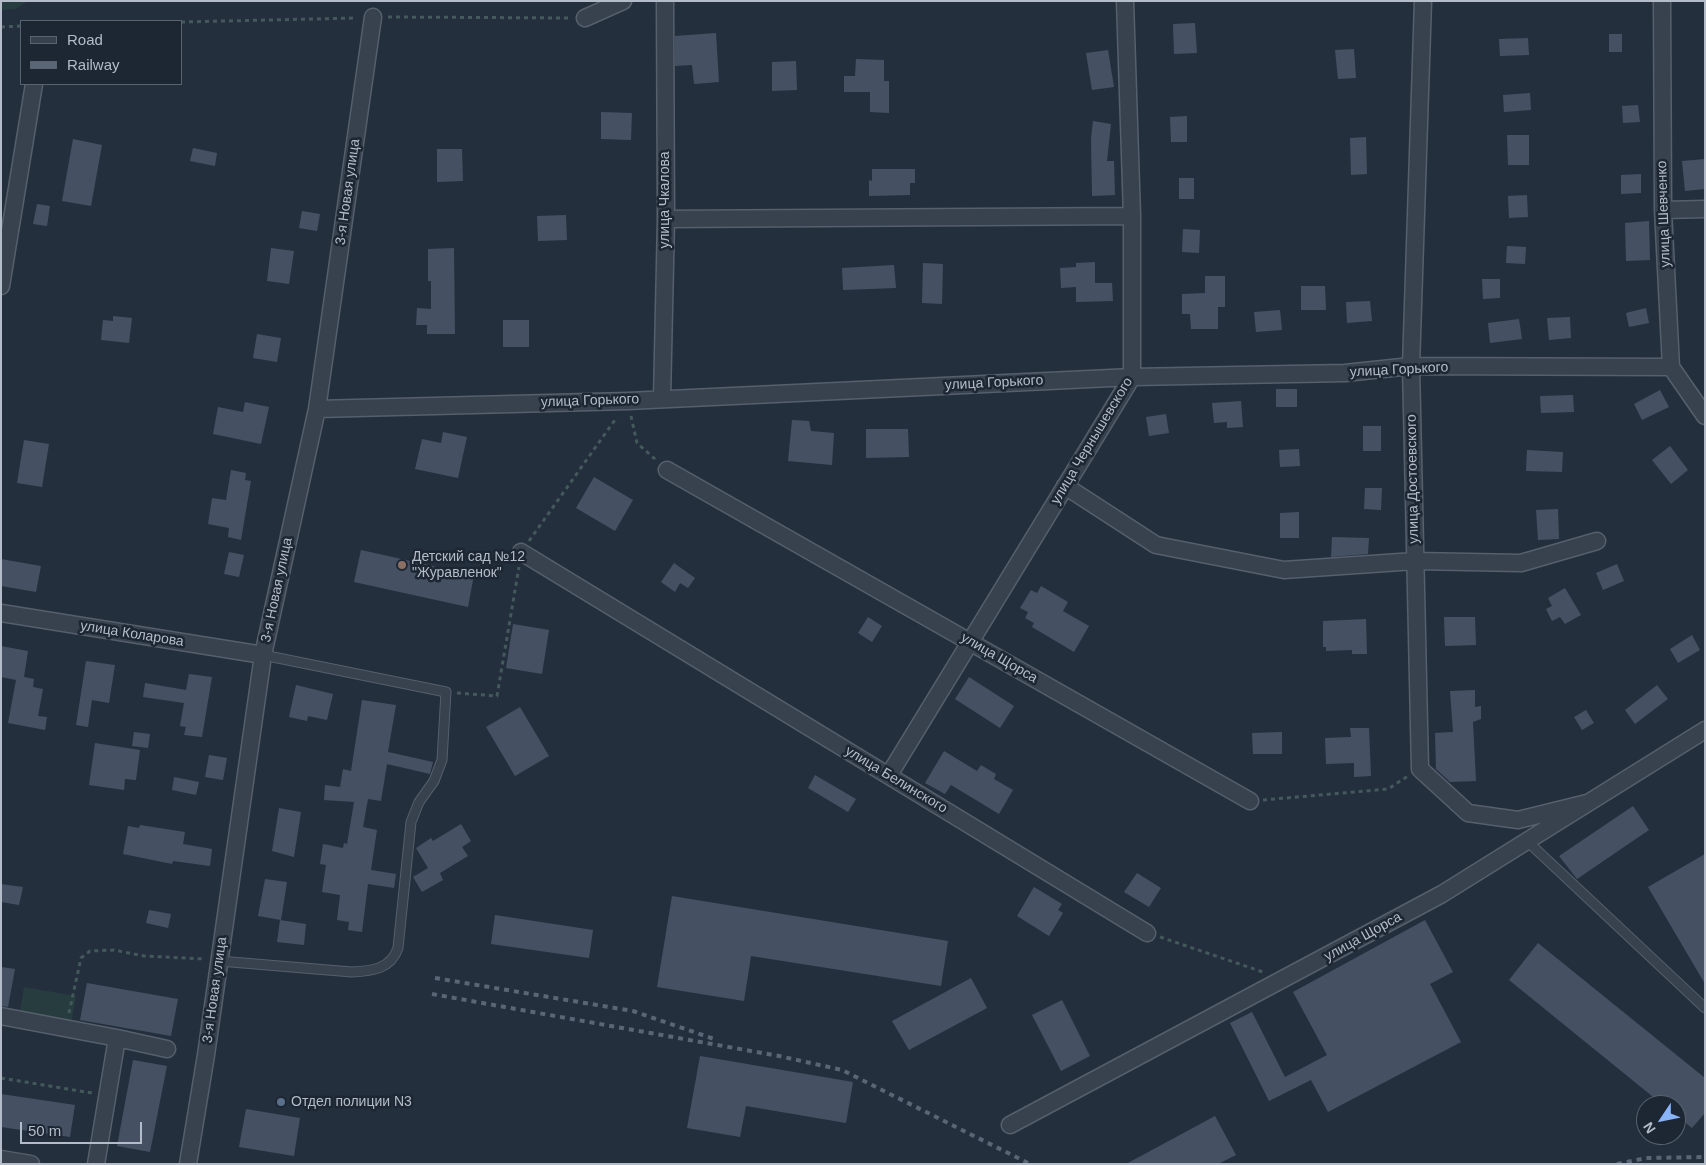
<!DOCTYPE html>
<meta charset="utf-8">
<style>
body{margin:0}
#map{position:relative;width:1706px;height:1165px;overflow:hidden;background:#242f3e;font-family:Arial,sans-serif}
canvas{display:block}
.frame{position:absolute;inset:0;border:2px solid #b4bcc9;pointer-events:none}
.legend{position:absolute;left:20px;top:20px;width:162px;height:65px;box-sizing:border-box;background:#1d2633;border:1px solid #59626f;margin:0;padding:6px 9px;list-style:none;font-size:15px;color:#b4bcc9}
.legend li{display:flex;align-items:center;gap:10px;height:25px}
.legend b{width:25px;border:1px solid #59626f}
.north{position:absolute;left:1636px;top:1095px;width:50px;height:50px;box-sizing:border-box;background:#1d2633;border:1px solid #59626f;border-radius:50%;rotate:236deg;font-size:14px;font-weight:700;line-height:20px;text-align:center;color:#b4bcc9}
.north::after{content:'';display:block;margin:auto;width:18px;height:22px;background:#8ab4f8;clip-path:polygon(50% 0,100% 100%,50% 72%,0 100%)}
.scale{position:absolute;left:20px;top:1122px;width:122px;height:22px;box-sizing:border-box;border:2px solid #b4bcc9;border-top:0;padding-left:6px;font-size:15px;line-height:18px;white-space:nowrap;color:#b4bcc9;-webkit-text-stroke:4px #1d2633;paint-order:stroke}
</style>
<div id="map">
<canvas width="1706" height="1165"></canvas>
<div class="frame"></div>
<ul class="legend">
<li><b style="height:6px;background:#38414e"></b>Road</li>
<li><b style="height:6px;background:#5a6575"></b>Railway</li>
</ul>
<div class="north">N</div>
<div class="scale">50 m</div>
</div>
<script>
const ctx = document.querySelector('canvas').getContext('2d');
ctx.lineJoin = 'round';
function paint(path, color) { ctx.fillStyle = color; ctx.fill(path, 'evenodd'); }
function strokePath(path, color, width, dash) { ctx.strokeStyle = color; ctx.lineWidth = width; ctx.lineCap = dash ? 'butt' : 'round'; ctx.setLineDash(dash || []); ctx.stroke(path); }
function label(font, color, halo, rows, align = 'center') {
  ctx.font = font + ' Arial,sans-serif'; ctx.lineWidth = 5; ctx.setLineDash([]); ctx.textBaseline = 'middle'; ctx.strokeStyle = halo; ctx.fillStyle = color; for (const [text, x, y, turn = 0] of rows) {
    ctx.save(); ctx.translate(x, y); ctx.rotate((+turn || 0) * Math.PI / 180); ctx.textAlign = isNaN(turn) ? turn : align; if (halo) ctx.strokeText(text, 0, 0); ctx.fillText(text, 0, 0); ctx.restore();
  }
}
const green = new Path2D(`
 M1,1H28L16,9L1,10Z
 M24,987L76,996L71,1025L19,1016Z`);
const building = new Path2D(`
 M1195,23L1197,53L1174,54L1173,24Z
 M716,33L719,82L694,84L692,65L675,66V36Z
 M1609,34H1622V52H1609Z
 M1528,38L1529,55L1500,56L1499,39Z
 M1354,49L1356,78L1338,79L1335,50Z
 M1108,50L1114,87L1092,90L1086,53Z
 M856,59L884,60V81H889V113L870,112V92H844V76H855Z
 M796,61L797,90L772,91V62Z
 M1530,93L1531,110L1504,112L1503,95Z
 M1638,105L1640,122L1623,123L1622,106Z
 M601,112L632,113L631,140L601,139Z
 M1187,116V142H1171L1170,117Z
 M1093,121L1111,124L1107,161H1114L1115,195L1092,196L1091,138Z
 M1507,135H1529V165H1508Z
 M1366,137L1367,174L1351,175L1350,138Z
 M73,139L102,145L91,206L62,201Z
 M193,148L217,153L215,166L190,161Z
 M437,149H462L463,181L437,182Z
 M1705,159V189L1685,191L1682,161Z
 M872,169H915V183H910V195L869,196V180L872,181Z
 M1641,174V193L1621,194V175Z
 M1179,178H1194V199H1179Z
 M1527,195L1528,217L1509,218L1508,196Z
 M37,204L50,206L47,226L33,224Z
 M302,211L320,214L317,231L299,228Z
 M566,215L567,240L538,241L537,216Z
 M1649,221L1650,260L1626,261L1625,223Z
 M1183,229L1200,230L1199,253L1182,252Z
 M1507,246L1526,247L1525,264L1506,263Z
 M271,248L294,251L289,284L267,281Z
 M454,248L455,334H427V325H416L417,308L431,309V281H428V249Z
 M1095,262V283H1112L1113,301L1076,302V287L1061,288L1060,268L1076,267V263Z
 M923,263L943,264L942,304L922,303Z
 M894,265L896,288L843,290L842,268Z
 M1205,276H1225V307H1218V329H1191L1190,314H1182V294L1205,293Z
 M1482,279H1500V298L1483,299Z
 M1301,286H1325L1326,310H1301Z
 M1370,301L1372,321L1347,323L1346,302Z
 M1646,308L1649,323L1629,327L1626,313Z
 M1280,310L1282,330L1256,332L1254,312Z
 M113,316L132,318L129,343L101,340L103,320L113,321Z
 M1570,317L1571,338L1549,340L1547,318Z
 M1519,319L1522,339L1490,343L1488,323Z
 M503,320H529V347H503Z
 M257,334L281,338L277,362L253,358Z
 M1276,389H1297V407H1276Z
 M1660,390L1669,407L1642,420L1634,404Z
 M1573,395L1574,412L1541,413L1540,396Z
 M1241,401L1243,427L1227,428V422L1214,423L1212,403Z
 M245,402L269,407L261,444L213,434L218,407L243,412Z
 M1166,414L1169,433L1149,436L1146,417Z
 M792,420L809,421L811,431L834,433L832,465L788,461Z
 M1363,426H1381V451H1363Z
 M866,429H908L909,457L866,458Z
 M443,432L467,437L458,478L415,469L422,439L441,443Z
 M24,440L49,444L42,487L17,483Z
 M1670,446L1688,470L1671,484L1652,460Z
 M1299,449L1300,466L1280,467L1279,450Z
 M1527,450L1563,452L1562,472L1526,471Z
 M231,470L246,473L245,480L251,481L241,540L228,537L229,528L208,524L212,498L226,500Z
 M594,477L633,500L615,531L576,508Z
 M1365,488H1382L1381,510L1364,509Z
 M1558,509L1559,539L1538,540L1536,510Z
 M1299,512V538H1280V513Z
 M1332,537L1369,538L1368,554L1331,557Z
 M361,550L474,575L468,607L354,582Z
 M229,552L244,555L239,577L224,574Z
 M1,559L41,566L36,592L1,586Z
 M674,563L695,578L688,588L680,583L675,592L661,582Z
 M1617,564L1624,581L1603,590L1596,573Z
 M1041,586L1068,602L1063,611L1089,626L1074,652L1032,627L1034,623L1025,618L1028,612L1020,608L1031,590L1037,593Z
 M1565,588L1581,615L1565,624L1560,617L1552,621L1546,609L1552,606L1548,598Z
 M868,617L882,626L872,642L858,633Z
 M1444,617H1475L1476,645L1445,646Z
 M1366,619L1367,654H1352V650L1326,651V647H1323V621Z
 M513,624L549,630L542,674L506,668Z
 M1692,635L1700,650L1678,663L1670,649Z
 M1,646L28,651L24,677L34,679L33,687L43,689L38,716L47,717L45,730L8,723L16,680L1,677Z
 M86,661L115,665L109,703L92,700L88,727L76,725Z
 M189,674L212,677L202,737L184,735L186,727L180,726L184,703L143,697L145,683L186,690Z
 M969,677L1014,706L1000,728L955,699Z
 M296,685L333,694L327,720L308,716L307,721L289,717Z
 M1657,685L1668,699L1635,724L1625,710Z
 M1475,690V707L1481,706V719L1473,722L1476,781L1450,782L1436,769L1435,733L1453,732L1450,691Z
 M362,700L396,705L388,752L433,762L430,774L387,764L381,801L368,799L363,827L377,830L371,870L396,874L394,888L368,884L362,932L348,930L349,922L337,920L340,895L322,892L326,865L320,864L323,844L343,848L344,843L347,844L354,802L324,800L325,785L340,787L343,769L351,771Z
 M520,707L549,756L515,776L486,727Z
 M1586,710L1594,723L1582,730L1574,717Z
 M1350,728H1369L1371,776L1354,777V763L1326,764L1325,738L1351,737Z
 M134,732L150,734L148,748L132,746Z
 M1282,732V754H1253L1252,733Z
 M95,743L140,750L136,780L125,779L124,790L89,785Z
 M944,751L977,771L981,765L996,774L994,779L1013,790L999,814L951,785L945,794L925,783Z
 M209,755L227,758L223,780L205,777Z
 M815,775L856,799L848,812L808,788Z
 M174,777L199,782L196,795L172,790Z
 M1633,806L1649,830L1577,879L1559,856Z
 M279,808L301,812L294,857L272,851Z
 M461,824L471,841L462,847L468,856L440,873L443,880L422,892L413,877L428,868L416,848L431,838L433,841Z
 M140,825L185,832L183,844L212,849L210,866L173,861L172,864L123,854L128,826L139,828Z
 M1705,854V984L1648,887Z
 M1137,873L1161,888L1149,907L1124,892Z
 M265,879L287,882L281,920L258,916Z
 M1,884L23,887L19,905L1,902Z
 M1034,887L1062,904L1058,910L1063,913L1049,936L1017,916Z
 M672,896L948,941L941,986L751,956L744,1001L657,987Z
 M149,910L171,914L168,928L146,923Z
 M495,915L593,930L589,958L491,944Z
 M280,920L306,924L304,945L277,942Z
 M1425,920L1453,972L1430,984L1461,1042L1328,1112L1311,1080L1269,1101L1230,1023L1252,1012L1285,1077L1327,1055L1293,992Z
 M1538,943L1705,1078V1113L1692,1128L1676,1115V1105H1663L1509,980Z
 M1,967L15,969L8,1007L1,1006Z
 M971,978L987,1008L909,1050L892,1021Z
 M87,983L178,999L171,1036L80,1020Z
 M1062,1000L1090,1056L1061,1071L1032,1015Z
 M700,1056L853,1082L846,1123L746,1106L740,1137L687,1128Z
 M133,1060L167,1066L150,1152L117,1146Z
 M1,1094L75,1105L70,1137L1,1127Z
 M246,1109L300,1118L294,1156L239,1147Z
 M1215,1116L1236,1155L1218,1164H1126Z`);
const path = new Path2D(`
 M388,17L570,18
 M181,22L357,18
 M1,27L21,26
 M631,416L637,443L656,460
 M529,541L617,417
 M457,693L497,696L519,567
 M1263,800L1388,789L1408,776
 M1160,937L1263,972
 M69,1013L81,958L90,951L114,950L144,956L205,959
 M1,1078L92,1093`);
const service = new Path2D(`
 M1527,841L1705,1008
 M219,961L352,972C372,971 391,969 398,948L411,822L419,802L434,781L442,760L446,692L263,655`);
const minor = new Path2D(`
 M1423,1L1411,366L1420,769L1468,813L1518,820L1587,803
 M1662,1L1663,210L1671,367L1705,416
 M585,18L623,1
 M1663,210L1705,209
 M666,219L1132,216
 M1,286L34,84
 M662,399L666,219L665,1
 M317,409L628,401L1132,377L1345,373L1411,366L1671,367
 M667,470L1250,801
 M1065,486L1156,545L1284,570L1415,561L1521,563L1597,541
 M521,552L1147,933
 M1,613L263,655
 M889,775L1132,377V216L1125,1
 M1,1016L117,1038L96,1164
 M117,1038L167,1049
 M1010,1125L1442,894L1705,730
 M1,1159L31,1164
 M188,1164L206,1055L263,655L317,409L373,17`);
const rail = new Path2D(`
 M435,978L633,1011L717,1040
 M432,994L779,1056L842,1070L1030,1164
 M1617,1164L1646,1158L1705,1157`);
const markers = [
 [402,565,5,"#8d6e63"],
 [281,1102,5,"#5c6f8a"]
];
const streetNames = [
 ["3-я Новая улица",348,192,-82],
 ["улица Чкалова",665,200,-90],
 ["улица Шевченко",1664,214,-92],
 ["улица Горького",1399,370,-3],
 ["улица Горького",994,383,-3],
 ["улица Горького",590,401,-2],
 ["улица Чернышевского",1092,441,-59],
 ["улица Достоевского",1413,479,-91],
 ["3-я Новая улица",277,590,-78],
 ["улица Коларова",132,634,9],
 ["улица Щорса",999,658,30],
 ["улица Белинского",896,780,31],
 ["улица Щорса",1363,937,-29],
 ["3-я Новая улица",215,990,-82]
];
const poiNames = [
 ["Детский сад №12",412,557],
 ["\"Журавленок\"",412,573],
 ["Отдел полиции N3",291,1102]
];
paint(green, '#263c3f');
paint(building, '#455162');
strokePath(service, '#565f6c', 11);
strokePath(minor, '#565f6c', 19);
strokePath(path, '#44595c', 3, [4, 4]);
strokePath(service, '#38414e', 9);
strokePath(minor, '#38414e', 16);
strokePath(rail, '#5a6575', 4, [5, 5]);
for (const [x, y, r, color] of markers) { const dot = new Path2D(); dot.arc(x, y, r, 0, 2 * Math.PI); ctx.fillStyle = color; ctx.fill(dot); strokePath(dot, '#1d2633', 2); }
label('14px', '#b4bcc9', '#1d2633', streetNames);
label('14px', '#b4bcc9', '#1d2633', poiNames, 'left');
</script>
